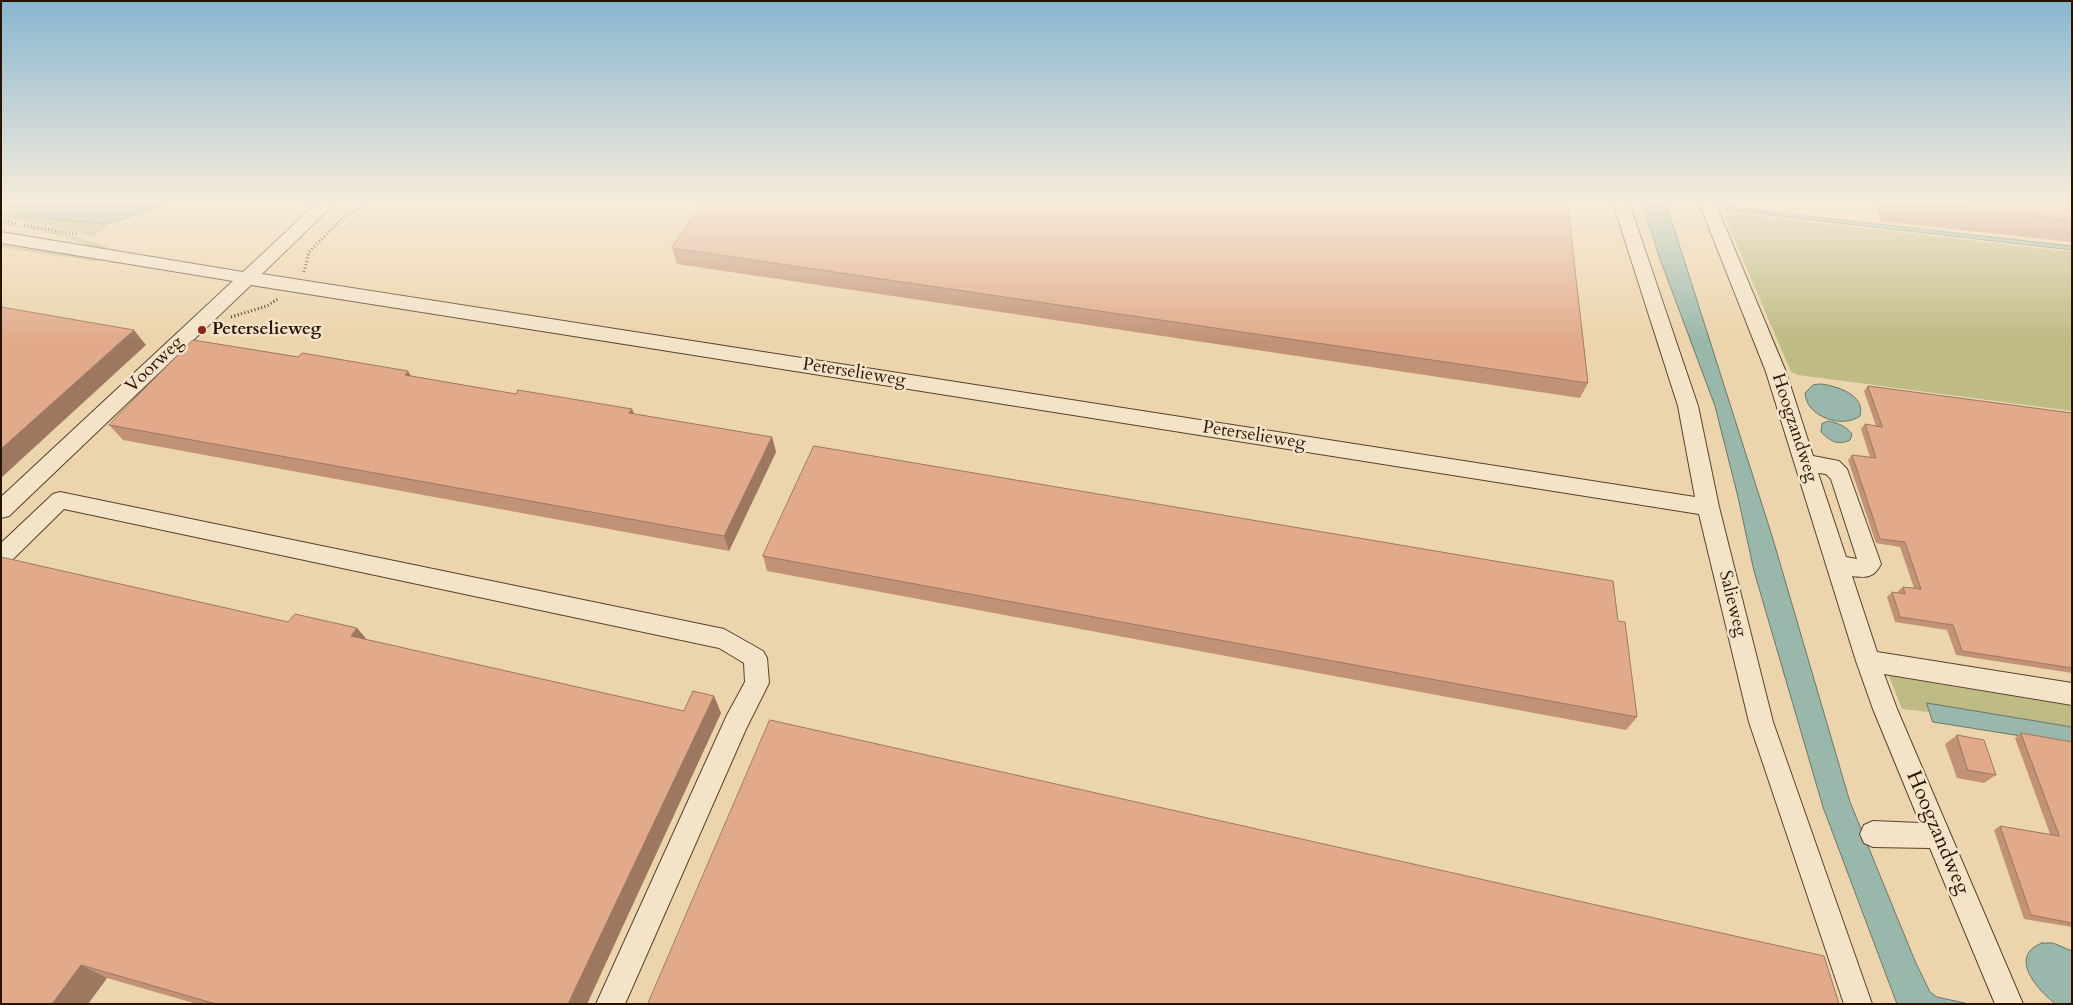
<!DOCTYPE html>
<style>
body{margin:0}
#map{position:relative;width:2073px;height:1005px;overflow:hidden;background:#ecd4ac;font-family:Cardo,serif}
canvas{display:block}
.frame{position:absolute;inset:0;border:2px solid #261300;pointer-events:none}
</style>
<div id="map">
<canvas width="2073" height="1005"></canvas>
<div class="frame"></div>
</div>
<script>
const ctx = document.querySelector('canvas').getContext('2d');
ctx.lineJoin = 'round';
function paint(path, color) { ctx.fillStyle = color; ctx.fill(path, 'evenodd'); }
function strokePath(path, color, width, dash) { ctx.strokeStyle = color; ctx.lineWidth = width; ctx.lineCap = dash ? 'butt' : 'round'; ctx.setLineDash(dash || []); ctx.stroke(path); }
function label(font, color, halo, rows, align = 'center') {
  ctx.font = font + ' Cardo,serif'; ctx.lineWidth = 5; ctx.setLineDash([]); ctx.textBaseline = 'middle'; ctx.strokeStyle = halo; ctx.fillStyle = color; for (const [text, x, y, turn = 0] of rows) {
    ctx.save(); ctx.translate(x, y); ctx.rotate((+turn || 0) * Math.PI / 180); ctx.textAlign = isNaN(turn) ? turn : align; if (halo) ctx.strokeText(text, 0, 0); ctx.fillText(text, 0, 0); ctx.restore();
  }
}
const green = new Path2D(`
 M15,200H21L19,201L104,224L110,223L93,237L74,231L1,217V213H5L8,208H1Z
 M1731,213L2072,252V411L1798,375L1791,372L1724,215Z
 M1,222L67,234L114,249L93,247L64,236L1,224Z
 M1,245L105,260L92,261L1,247Z
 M1889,676L2072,706V727L1927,704L1929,712L1902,709Z`);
const water = new Path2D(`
 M21,200H183L110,223L104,224L27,216L20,213L14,207Z
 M1641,200H1665L1772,536L1850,802L1915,961L1930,992L1937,997L1969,1004H1897L1823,807L1754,571L1738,497L1715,406L1660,259Z
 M1720,200H1731L1734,208L2072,246V250L1727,210L1724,209Z
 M1821,384C1837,386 1866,395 1860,416C1843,429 1806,417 1805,393L1813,385Z
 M1828,421C1838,423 1846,426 1852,434L1850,440C1838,446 1830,441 1821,432L1822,424Z
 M1927,703L2072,727V744L1933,722Z
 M2042,943H2053L2072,951V1004H2056C2038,991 2007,956 2042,943Z`);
const path = new Path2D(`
 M1,201L4,200
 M1,220L18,224
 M24,225L77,234
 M304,272L309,252L344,217L376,200
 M231,317L267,306L279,298`);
const minor = new Path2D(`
 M320,200H338L262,274L1695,497L1678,406L1612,200H1628L1698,406L1719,507L1773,722L1872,1004H1844L1749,722L1699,514L251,285L9,516L1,518V497L233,281L1,243V232L243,272Z
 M1698,200H1714L1786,372L1813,456L1839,461L1847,469L1881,564C1874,578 1866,578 1852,576L1877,652L2072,683V705L1884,674L1897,709L2023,1004H1995L1930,848L1873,847L1864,843L1860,834L1864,825L1873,821L1920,823L1873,709L1856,661L1766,372ZM1818,473L1826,474L1831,479L1857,559L1846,557Z
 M60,492L724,629L763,651L767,658L769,683L746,729L625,1004H596L727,715L745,682L744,663L719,648L64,509L9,563L1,566V543L53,494Z`);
const wall = new Path2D(`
 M1873,200H2072V242L1881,221Z
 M672,248L1588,383L1580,398L677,264Z
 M412,376L516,394L632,409L634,414L772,437L776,452L729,551L123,440L109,425Z
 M1868,386L2072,413V673L1956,655L1947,630L1895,622L1887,597L1892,592L1898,593V591L1903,587L1914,588L1900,547L1876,543L1848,460L1852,455L1870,457L1861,429L1865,424L1876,426L1864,391Z
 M763,556L1618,621L1637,717L1626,730L767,571Z
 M288,622L357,628L367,640L684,711L714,696L721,713L587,1004H197L107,978L88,1004H1Z
 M2021,733L2072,742V927L2024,919L1994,830L2000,826L2050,834L2015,738Z
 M1957,735L1996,775L1984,783L1957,778L1945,744Z`);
const shadedWall = new Path2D(`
 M134,330L146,345L1,478V449Z
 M408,371L417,386L405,375Z
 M632,409L638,424L629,413Z
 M772,437L776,452L729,551L724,536Z
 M357,628L372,646L351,636Z
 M714,696L721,713L587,1004H568Z
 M81,965L107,978L88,1004H52Z`);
const building = new Path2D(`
 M704,200H1567L1588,383L672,248Z
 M1895,200H2072V220Z
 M1,307L134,330L1,449Z
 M193,340L298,357L302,353L408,371L405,375L516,394L518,390L632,409L629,413L772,437L724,536L109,425Z
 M1868,386L2072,413V668L1962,651L1953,625L1900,617L1892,592L1905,594L1903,587L1921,589L1905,542L1880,539L1852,455L1876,458L1865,424L1882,427Z
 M814,446L1613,581L1618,621L1625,622L1637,717L763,556Z
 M1,557L288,622L295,614L357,628L351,636L684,711L693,691L714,696L568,1004H216L81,965L52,1004H1Z
 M770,720L1824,956L1839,1004H648Z
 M2021,733L2072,742V923L2031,915L2000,826L2059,836Z
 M1957,735L1984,740L1996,775L1968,770Z`);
const markers = [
 [202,330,5,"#8f2418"]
];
const poiNames = [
 ["Peterselieweg",212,330]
];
const streetNames = [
 ["Voorweg",155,365,-44],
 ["Peterselieweg",854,373,9],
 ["Hoogzandweg",1794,428,72],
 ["Peterselieweg",1254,436,9],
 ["Salieweg",1732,604,76]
];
const nearStreetnames = [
 ["Hoogzandweg",1937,833,67]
];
paint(green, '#bebb85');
paint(water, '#99b8ab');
strokePath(water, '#6b7667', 1);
strokePath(minor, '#58432b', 2);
strokePath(path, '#261300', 3, [1, 2.5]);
paint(minor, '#f3e3c9');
paint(wall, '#c29277');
paint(shadedWall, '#9e7761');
paint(building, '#e1aa8a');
strokePath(building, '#9e7761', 1);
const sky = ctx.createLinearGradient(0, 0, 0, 341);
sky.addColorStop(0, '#88b6d0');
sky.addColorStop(0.59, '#f6ecda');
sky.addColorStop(1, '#f6ecda00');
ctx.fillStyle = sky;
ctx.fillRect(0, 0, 2073, 341);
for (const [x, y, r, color] of markers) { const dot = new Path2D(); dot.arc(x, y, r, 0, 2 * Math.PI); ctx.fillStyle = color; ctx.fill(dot); strokePath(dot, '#f3e3c9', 2); }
label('bold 18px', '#261300', '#f3e3c9', poiNames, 'left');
label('18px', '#261300', '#f3e3c9', streetNames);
label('21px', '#261300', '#f3e3c9', nearStreetnames);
</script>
